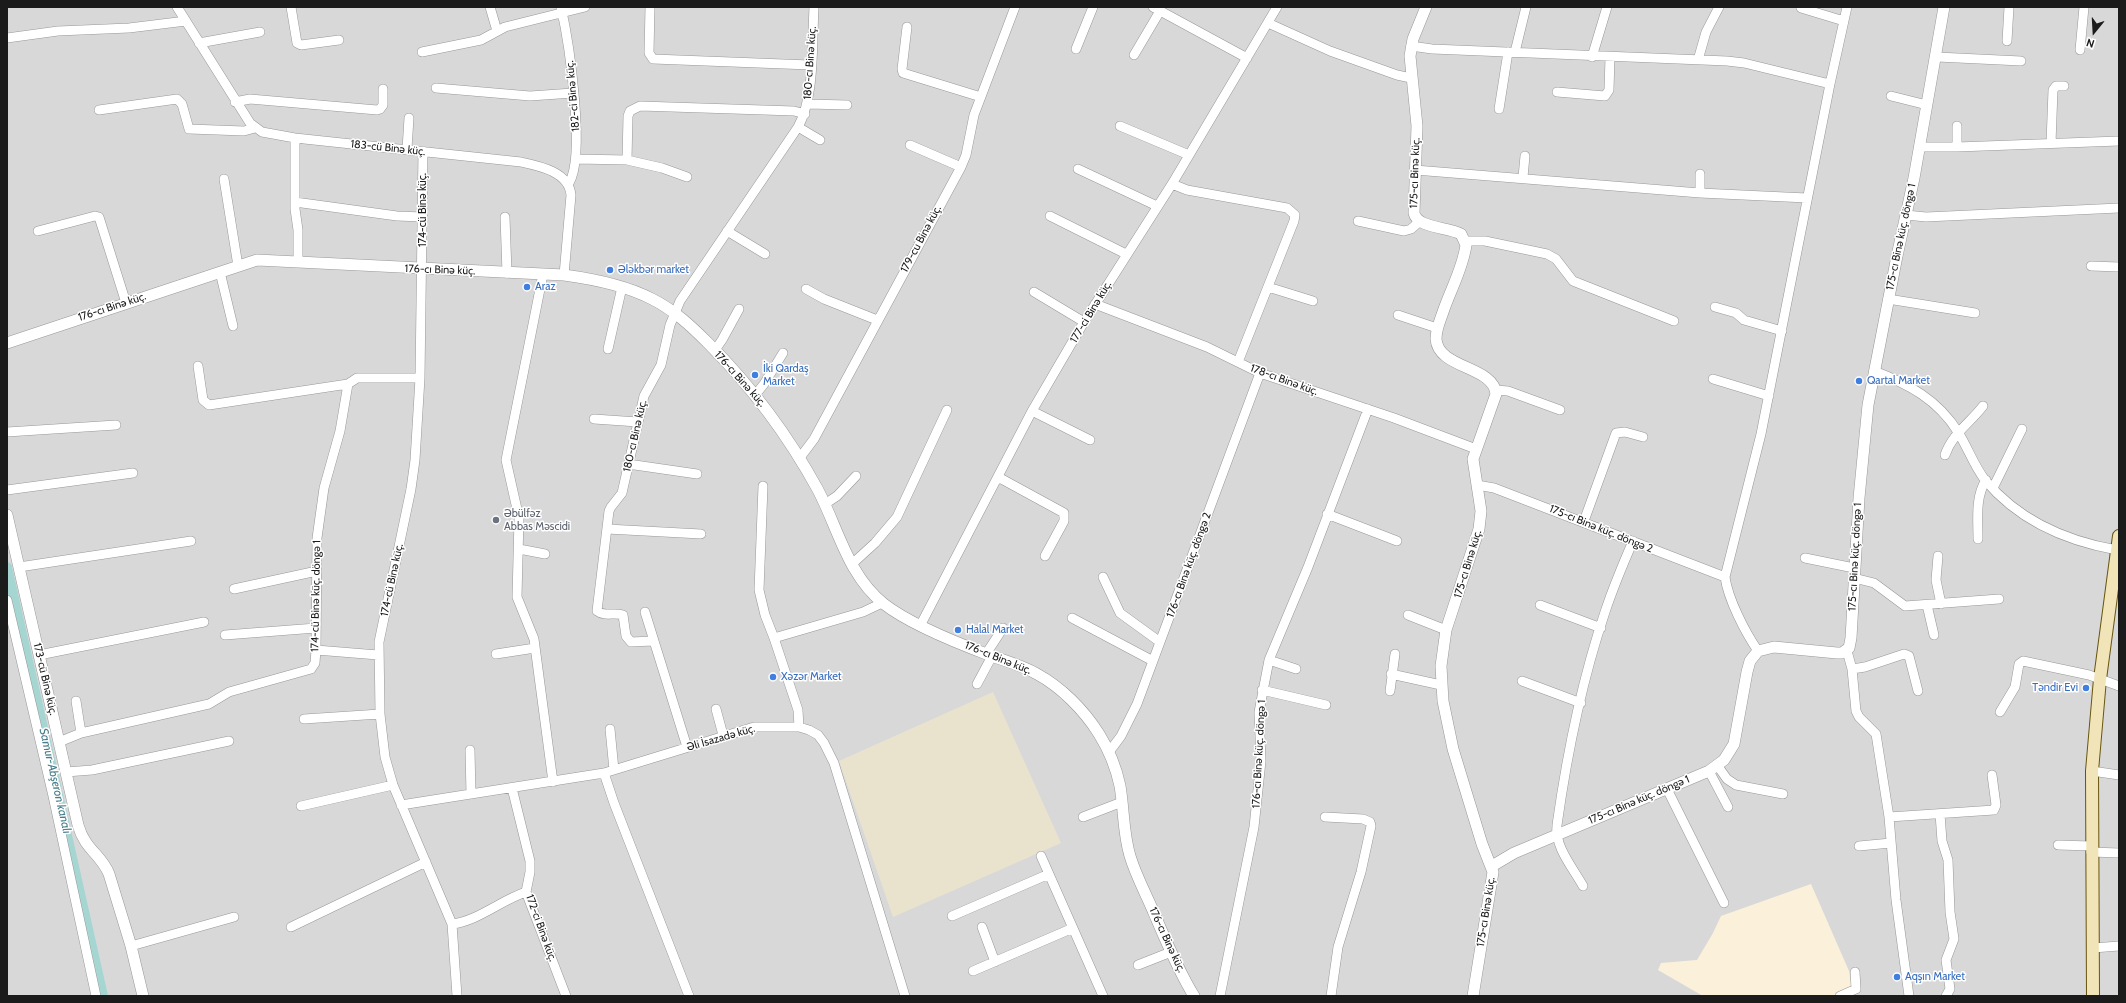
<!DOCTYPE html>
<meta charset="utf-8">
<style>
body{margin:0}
#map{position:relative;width:2126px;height:1003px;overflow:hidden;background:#ece5e2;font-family:Cabin,sans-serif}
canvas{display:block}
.frame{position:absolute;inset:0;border:8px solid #1b1b1b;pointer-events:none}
.north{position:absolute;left:2074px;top:12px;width:40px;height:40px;-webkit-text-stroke:3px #fff;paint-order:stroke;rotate:198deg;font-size:11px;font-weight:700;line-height:16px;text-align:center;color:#1b1b1b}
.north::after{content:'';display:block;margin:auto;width:14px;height:18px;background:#1b1b1b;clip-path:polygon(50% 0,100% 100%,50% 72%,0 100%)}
</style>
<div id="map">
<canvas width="2126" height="1003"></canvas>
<div class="frame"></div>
<div class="north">N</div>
</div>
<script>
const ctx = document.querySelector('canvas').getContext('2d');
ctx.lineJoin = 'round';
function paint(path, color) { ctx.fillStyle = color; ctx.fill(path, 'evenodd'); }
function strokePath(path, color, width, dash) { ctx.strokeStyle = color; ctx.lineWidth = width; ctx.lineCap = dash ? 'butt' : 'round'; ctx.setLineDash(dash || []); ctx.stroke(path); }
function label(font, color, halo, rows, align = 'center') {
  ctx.font = font + ' Cabin,sans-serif'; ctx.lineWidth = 3; ctx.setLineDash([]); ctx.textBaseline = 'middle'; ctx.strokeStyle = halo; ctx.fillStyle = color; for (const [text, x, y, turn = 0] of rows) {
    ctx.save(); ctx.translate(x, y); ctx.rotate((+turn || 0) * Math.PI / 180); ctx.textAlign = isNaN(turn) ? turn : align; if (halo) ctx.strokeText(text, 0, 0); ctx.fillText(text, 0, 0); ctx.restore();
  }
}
const residential = new Path2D(`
 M7,7H2119V996H7Z`);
const education = new Path2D(`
 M1811,884L1849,971L1852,988L1835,993V996H1703L1658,970L1661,963L1697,960L1713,933L1721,916Z`);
const farmland = new Path2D(`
 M993,692L1061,843L893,917L839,761Z`);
const canal = new Path2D(`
 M7,567L103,996`);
const minor = new Path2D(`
 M177,7L250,123L262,132L295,138L521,162C540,166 569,172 571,195L564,275
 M291,7L297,43L301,45L339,40
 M490,7L497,31
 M561,7C569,42 586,156 569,183
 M650,7L649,53L653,59L810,65
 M1153,7L1247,58
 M1801,8L1844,21
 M1268,23L1330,51L1397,75L1411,78
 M907,27L902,69L903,73L981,97
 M7,38L58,31L129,28L186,21
 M2007,41L2009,7
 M199,43L260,32
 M1411,46L1432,49L1727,61L1744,63L1830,84
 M1076,49L1093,7
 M2080,50L2084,7
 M422,52L481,40L505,27L585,7
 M1515,52L1526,7
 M1134,55L1160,11
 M1592,57L1607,7
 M1937,57L2021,61
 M1698,60L1706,32L1719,7
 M436,88L530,96L573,93
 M1557,92L1605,96L1609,90L1610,57
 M1891,96L1927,105
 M235,102L250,99L377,110L380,109L383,105V89
 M808,104L847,105
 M1499,109L1508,52
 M99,110L177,99L182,104L189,129L244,131L255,128
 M1120,126L1189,155
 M1957,126V147
 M798,127L820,140
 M295,138V209L298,230V262
 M2051,143L2053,90L2056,86H2064
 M910,145L961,167
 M1919,147H1957L2119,141
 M407,149L409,118
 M423,151L420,378L415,460L411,489L379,642L380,714L385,757L393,785L452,924L457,996
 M576,159L627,160L628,116L630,111L640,106L794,111L805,114
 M627,160L662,168L687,177
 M1078,169L1157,206
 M1415,170L1700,193L1807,198
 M1523,177L1525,156
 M224,179L238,266
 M1172,184L1187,190L1287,208L1295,215L1294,221L1238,362
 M1700,193V174
 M295,202L397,216L423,217
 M1906,215L1926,217L2119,208
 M1050,216L1126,254
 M505,217L507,273
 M1358,221L1404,231L1411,229L1419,222
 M38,231L95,216L99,217L126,303
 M727,231L765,254
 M1465,241H1485L1547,254L1556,259L1573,281L1674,321
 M2091,266L2119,267
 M220,272L233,326
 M543,274L506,460L519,518L517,597L534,639L553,782
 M1268,287L1313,301
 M806,289L824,299L877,320
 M1034,292L1084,322
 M1888,299L1975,313
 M1095,304L1207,347L1260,373L1394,418L1476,449
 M1715,307L1736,313L1744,320L1782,331
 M1398,315L1437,328
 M608,349L622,287
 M715,350L722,340L739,309
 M198,366L203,400L209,405L348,384
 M1874,371C1909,384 1938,400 1958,432C1968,448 1974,466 1985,480C2019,521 2066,541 2117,550
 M1713,379L1769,396
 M1496,390L1508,391L1560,410
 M756,394L764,384L783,353
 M1032,411L1090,440
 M594,419L638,422
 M7,432L116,425
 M1945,455C1952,434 1970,423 1983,406
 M799,459L814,439L961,167L966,155L974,115L1015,7
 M628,464L697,474
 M998,477L1064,513V521L1045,556
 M1477,485L1494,488L1725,577
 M763,486L759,590L765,615L774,638L798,710L799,727
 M1993,488L2022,429
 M7,490L133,473
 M825,504L837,496L856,476
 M1327,514L1397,541
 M1584,521L1616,433L1625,432L1643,437
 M607,529L701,534
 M1978,539C1978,520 1975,497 1986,480
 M519,549L545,554
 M1938,556L1936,580L1941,604
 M1805,558L1854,568
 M852,564L875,543L897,517L947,410
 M19,567L191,541
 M1103,577L1120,613L1160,642
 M1854,578L1874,583L1905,606L1999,599
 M234,589L317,571
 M7,600L53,796L96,996
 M1540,605L1601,628
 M1927,605L1934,635
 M645,612L687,747
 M1408,615L1446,630
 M1072,618L1153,661
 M920,626L1032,411L1084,322L1172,184L1277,7
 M225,635L316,628
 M774,638L863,612L882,603
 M653,641L631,642L626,636L623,615C614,612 605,617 597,611L609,511L611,507L622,493L644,396L661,365L670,325L680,301L798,127C815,97 812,42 814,7
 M316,650L378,655
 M1758,651C1745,632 1728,599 1725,577L1761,434L1830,84L1847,7
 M1847,651L1852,669L1856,711L1859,717L1876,734L1889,817L1896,900L1909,996
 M496,654L535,648
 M986,654L1003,628
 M39,655L204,622
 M1269,660L1296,669
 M1852,669L1865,667L1904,654L1909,656L1918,691
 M1391,674L1441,685
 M1522,681L1581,703
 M977,684L992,656
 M1262,690L1326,705
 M1390,691L1395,654
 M76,701L81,733
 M716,709L723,735
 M2000,712L2015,687L2019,664L2023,661L2089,675L2119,686
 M304,719L380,714
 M610,729L614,770
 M59,742L81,733L209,704L229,692L311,669L315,663L316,650L317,538L324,488L340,431L348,384L357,378H420
 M470,750L471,794
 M1109,752L1121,736L1137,704L1260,373
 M1717,765L1727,779L1736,785L1783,794
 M1709,771L1728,807
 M2092,771L2119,775
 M66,772L92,770L229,741
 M604,773L614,803L689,996
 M512,788L530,861V872L526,892L566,996
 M1667,789L1724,903
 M401,805L604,773L754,727H799L809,730L818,735L824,743L834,763L905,996
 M301,806L393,785
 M1940,814L1942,841L1948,860L1950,912L1954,939L1946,960L1950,989L1946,996
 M1083,817L1122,802
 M1325,817L1363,819L1370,822L1371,826L1361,872L1338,947L1331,996
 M1889,817L1994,810L1996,805L1992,775
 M2058,845L2091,846
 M1859,846L1891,843
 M2091,852L2119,853
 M1041,856L1103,996
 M1583,886C1573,868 1554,846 1557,825C1567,754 1582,680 1605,612C1613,588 1623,564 1633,541
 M952,916L1049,874
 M452,924C478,921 501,900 526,892
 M291,927L426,862
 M982,927L995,962
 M131,946L234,917
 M2093,948L2119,946
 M1138,965L1171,952
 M973,971L1073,928
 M1220,996L1254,827L1261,761L1259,712L1269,660L1308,567L1368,409
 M1840,996L1856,989L1855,972`);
const tertiary = new Path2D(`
 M1426,7L1413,39L1410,56L1417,126L1414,213C1417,228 1448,227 1461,234L1466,245C1463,268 1450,291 1443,312C1440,321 1436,329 1436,339C1438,369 1494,366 1496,394L1473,459L1481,511L1479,529L1446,630L1441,666L1443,701L1453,749L1482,844L1493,872L1473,996
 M7,343L257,260L564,275C594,279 625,285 652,299C674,310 691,326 708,343C752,387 788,435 818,490C838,528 848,576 884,604C911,625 957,643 989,655C1005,661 1022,665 1037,674C1061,687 1084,710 1099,734C1109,750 1116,767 1120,786C1124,809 1123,833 1130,856C1136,876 1146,894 1154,913C1166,941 1178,970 1194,996
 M7,515L78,825C85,850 101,854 109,874L131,946L143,996
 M1492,866L1514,853L1709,771L1724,760L1734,744L1747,672L1750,661L1758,651L1774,647L1837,653H1842L1849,648L1851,638L1859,498L1868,405L1897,256L1914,178L1944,7`);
const secondary = new Path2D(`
 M2093,996L2092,771L2100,679L2119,536`);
const markers = [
 [610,270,4,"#3f7fe0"],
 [527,287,4,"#3f7fe0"],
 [755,375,4,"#3f7fe0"],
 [1859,381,4,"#3f7fe0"],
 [496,520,4,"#6b7280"],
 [958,630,4,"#3f7fe0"],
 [773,677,4,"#3f7fe0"],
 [2086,688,4,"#3f7fe0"],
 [1897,977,4,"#3f7fe0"]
];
const streetNames = [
 ["180-cı Binə küç.",810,63,-86],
 ["182-ci Binə küç.",573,96,-95],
 ["183-cü Binə küç.",388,148,6],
 ["175-cı Binə küç.",1415,173,-88],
 ["174-cü Binə küç.",423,210,-90],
 ["175-cı Binə küç. döngə 1",1901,237,-78],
 ["179-cu Binə küç.",921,239,-62],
 ["176-cı Binə küç.",440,270,2],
 ["176-cı Binə küç.",112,307,-18],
 ["177-ci Binə küç.",1091,312,-59],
 ["176-cı Binə küç.",740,379,48],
 ["178-cı Binə küç.",1284,380,20],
 ["180-cı Binə küç.",635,436,-77],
 ["175-cı Binə küç. döngə 2",1601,529,22],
 ["175-cı Binə küç. döngə 1",1855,557,-87],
 ["175-cı Binə küç.",1468,564,-73],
 ["176-cı Binə küç. döngə 2",1189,565,-70],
 ["174-cü Binə küç.",392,580,-78],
 ["174-cü Binə küç. döngə 1",316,596,-89],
 ["176-cı Binə küç.",998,658,22],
 ["173-cü Binə küç.",45,679,77],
 ["Əli İsazadə küç.",721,738,-16],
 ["176-cı Binə küç. döngə 1",1259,754,-87],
 ["175-cı Binə küç. döngə 1",1639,800,-23],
 ["175-cı Binə küç.",1486,912,-81],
 ["172-ci Binə küç.",541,928,70],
 ["176-cı Binə küç.",1167,940,65]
];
const shopNames = [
 ["Ələkbər market",618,270],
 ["Araz",535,287],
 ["İki Qardaş",763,369],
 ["Market",763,382],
 ["Qartal Market",1867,381],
 ["Halal Market",966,630],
 ["Xəzər Market",781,677],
 ["Təndir Evi",2078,688,"right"],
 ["Aqşın Market",1905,977]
];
const worshipNames = [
 ["Əbülfəz",504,514],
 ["Abbas Məscidi",504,527]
];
const waterNames = [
 ["Samur-Abşeron kanalı",55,781,77]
];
paint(residential, '#d9d8d9');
paint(education, '#fbf1db');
paint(farmland, '#e9e3ce');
strokePath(canal, '#a6d6d2', 10);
strokePath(minor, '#989898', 10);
strokePath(tertiary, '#989898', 12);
strokePath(secondary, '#66550f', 14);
strokePath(minor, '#fff', 9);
strokePath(tertiary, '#fff', 11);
strokePath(secondary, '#f2e4b9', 12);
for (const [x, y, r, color] of markers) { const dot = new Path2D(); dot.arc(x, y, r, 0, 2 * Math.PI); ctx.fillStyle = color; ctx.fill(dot); strokePath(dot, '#fff', 1.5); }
label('11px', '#1b1b1b', '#fff', streetNames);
label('11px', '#366cbe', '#fff', shopNames, 'left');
label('11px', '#5b616d', '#fff', worshipNames, 'left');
label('italic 12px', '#487e8b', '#fff', waterNames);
</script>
